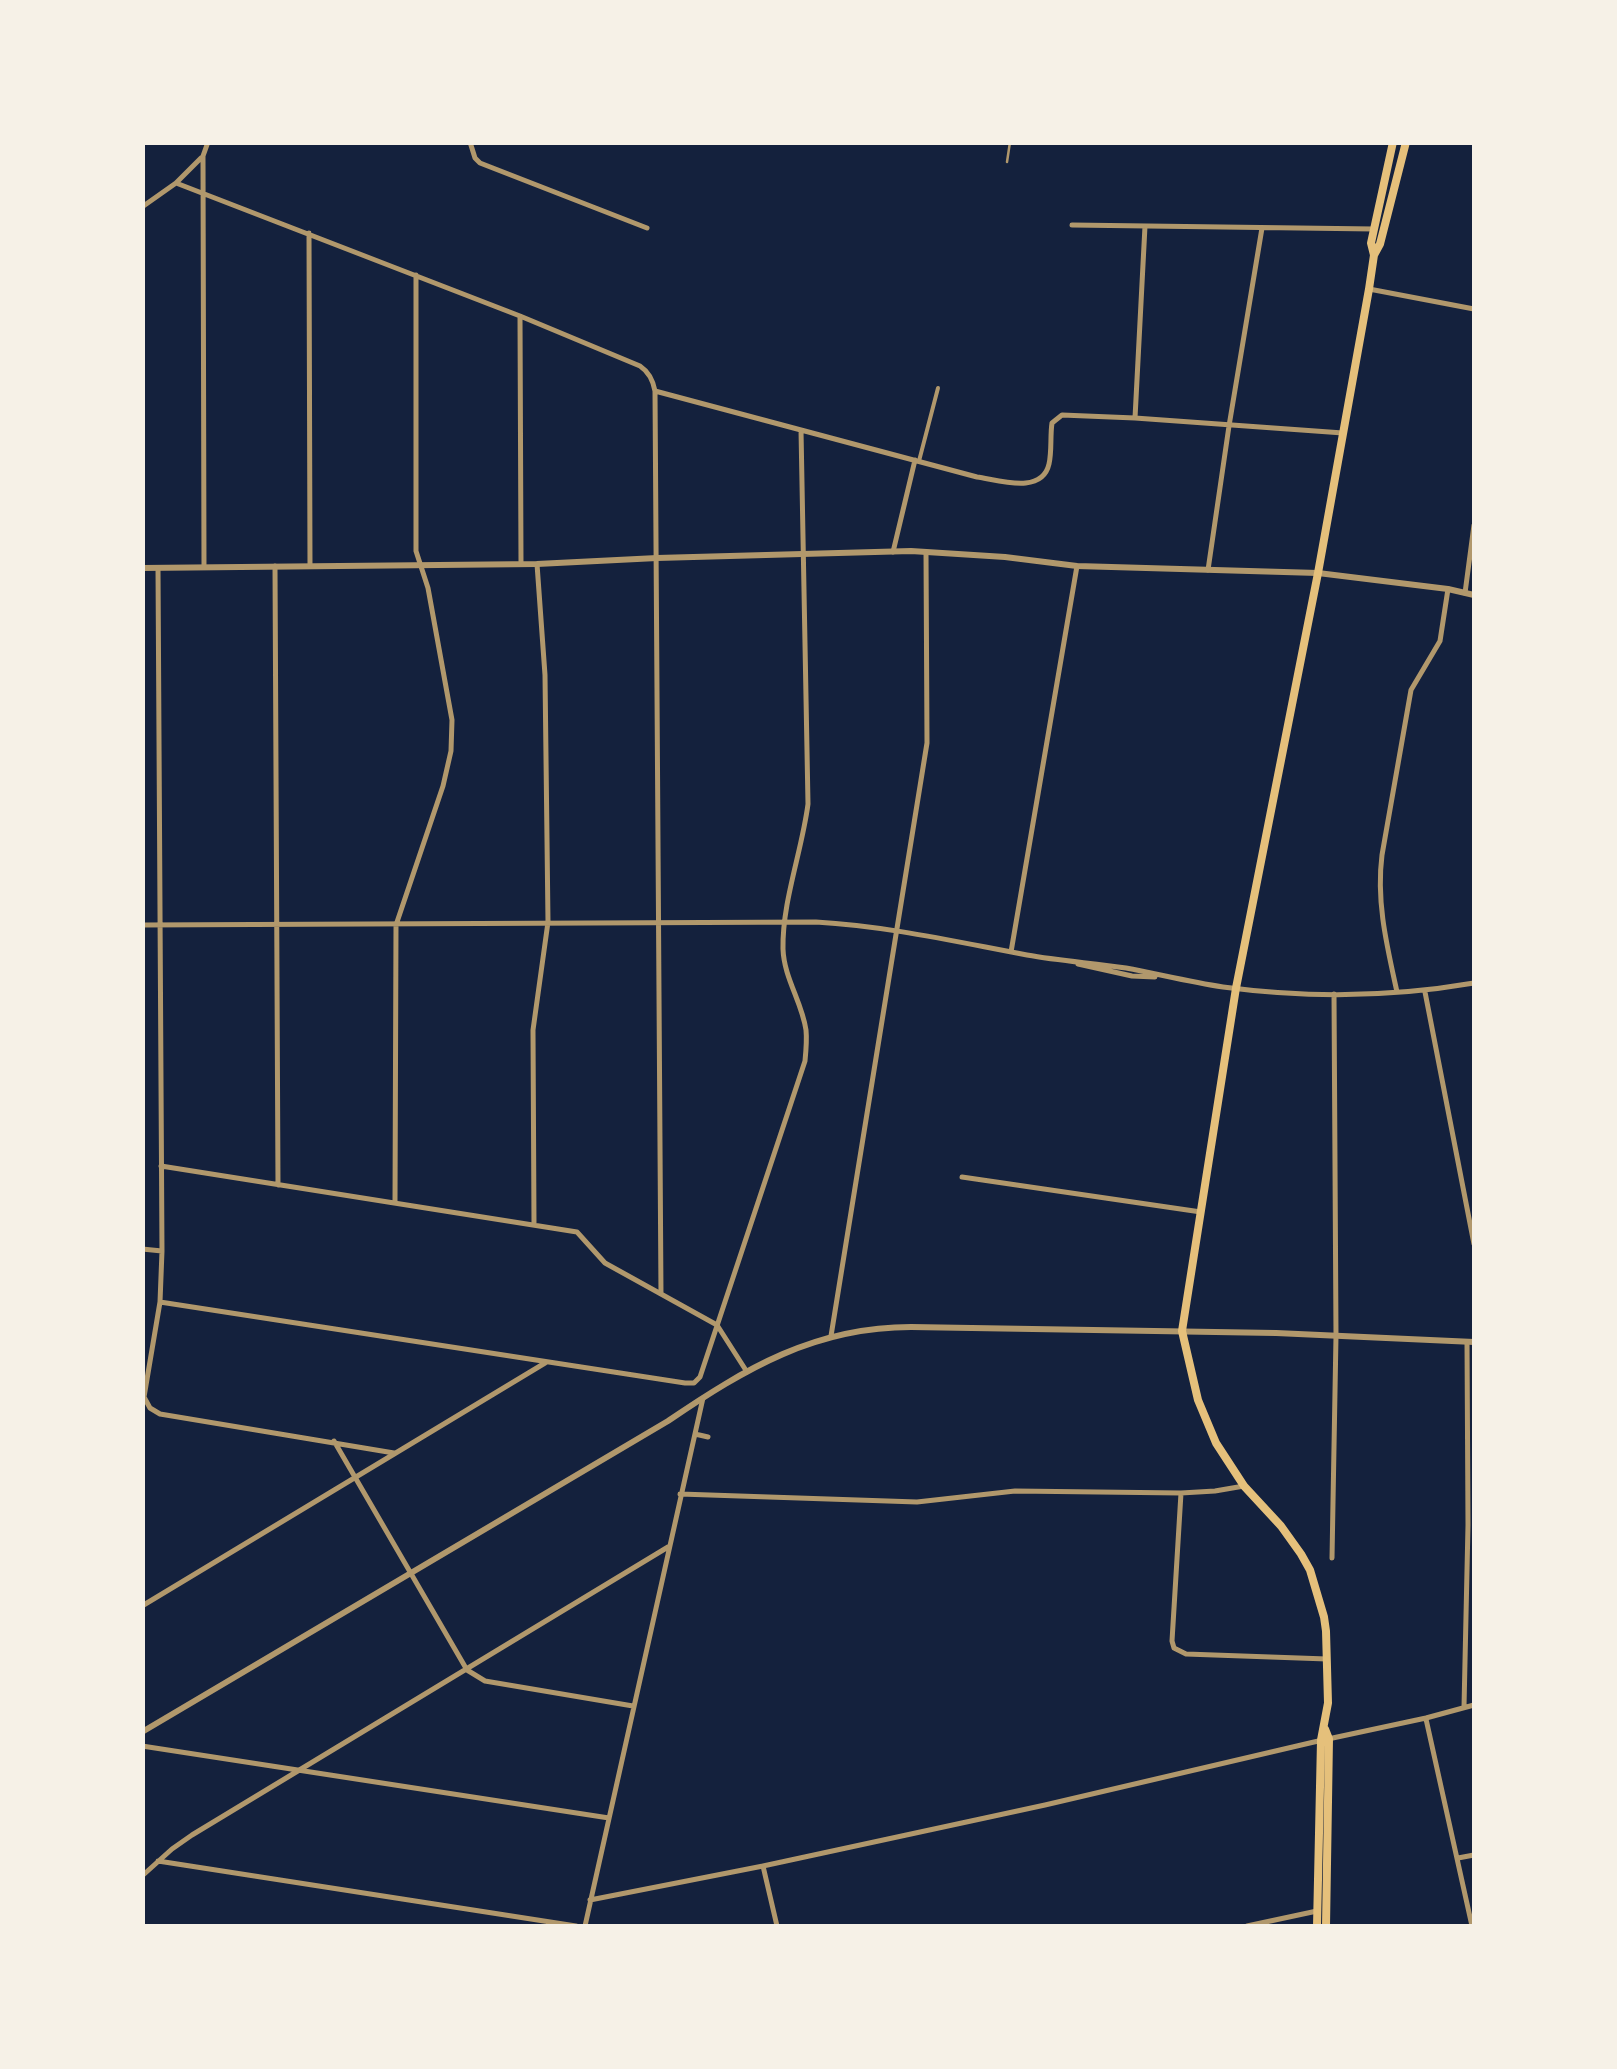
<!DOCTYPE html>
<style>
body{margin:0}
#map{position:relative;width:1617px;height:2069px;overflow:hidden;background:#14213d;font-family:"IBM Plex Sans",sans-serif}
canvas{display:block}
.frame{position:absolute;inset:0;border:145px solid #f6f1e7;pointer-events:none}
</style>
<div id="map">
<canvas width="1617" height="2069"></canvas>
<div class="frame"></div>
</div>
<script>
const ctx = document.querySelector('canvas').getContext('2d');
ctx.lineJoin = 'round';
function strokePath(path, color, width, dash) { ctx.strokeStyle = color; ctx.lineWidth = width; ctx.lineCap = dash ? 'butt' : 'round'; ctx.setLineDash(dash || []); ctx.stroke(path); }
const service = new Path2D(`
 M1007,162L1010,142`);
const pedestrian = new Path2D(`
 M919,461L938,388`);
const minor = new Path2D(`
 M470,142L475,158L480,163L647,228
 M176,183L520,316L640,366C649,372 653,380 655,391L661,1293
 M142,207L176,183L201,158
 M1072,225L1374,229
 M309,233L310,566
 M1369,289L1474,309
 M520,316L521,564
 M655,391L977,477C999,480 1042,495 1049,464C1052,451 1050,436 1052,423L1062,415L1135,418L1343,433
 M1135,418L1145,226
 M893,552L915,460
 M275,566L278,1185
 M204,567L203,156L208,142
 M158,568L162,1251L160,1302L144,1397L150,1408L160,1414L394,1453
 M1208,570L1229,426L1262,228
 M1465,593L1474,525
 M142,925L816,922C887,926 957,942 1027,955C1060,961 1093,963 1126,968C1158,974 1190,982 1223,987C1306,998 1393,997 1474,983
 M1011,952L1077,566
 M1078,964L1132,976L1155,977
 M1397,992C1387,946 1376,902 1382,855L1411,690L1440,641L1448,589
 M1425,992L1474,1244
 M161,1166L577,1232L605,1263L717,1325L747,1372
 M962,1177L1201,1212
 M395,1202L396,925L443,786L451,751L452,720L428,588L416,551V275
 M534,1224L533,1030L548,922L545,675L537,564
 M142,1249L162,1251
 M160,1302L685,1383H694L700,1377L805,1061C806,1051 807,1040 806,1030C802,1002 784,978 783,949C782,902 802,851 808,804L801,430
 M831,1336L927,743L926,552
 M695,1434L708,1437
 M334,1441L467,1670L485,1681L633,1706
 M1181,1493L1172,1641L1174,1648L1186,1654L1327,1659
 M680,1494L917,1502L1015,1491L1181,1493L1215,1491L1244,1486
 M1332,1558L1336,1336L1334,994
 M142,1606L545,1363
 M1464,1707L1468,1525L1467,1342
 M1426,1719L1472,1926
 M142,1746L609,1818
 M1458,1858L1474,1855
 M158,1861L576,1926
 M763,1866L777,1926
 M142,1876L172,1849L192,1835L668,1547
 M590,1900L763,1866L1045,1805L1314,1742L1426,1718L1474,1705
 M585,1926L703,1398
 M1247,1926L1317,1911`);
const tertiary = new Path2D(`
 M142,568L537,564L657,558L911,551L1005,557L1077,566L1318,573L1448,589L1474,595
 M142,1732L668,1421C746,1368 815,1327 911,1327L1276,1333L1474,1342`);
const primary = new Path2D(`
 M1374,255L1380,244L1406,142
 M1325,1729L1329,1739L1326,1926
 M1317,1926L1321,1740L1328,1703L1326,1631L1324,1617L1310,1570L1301,1554L1281,1526L1244,1486L1216,1443L1198,1400L1182,1331L1236,988L1318,573L1369,289L1374,255L1371,243L1393,142`);
strokePath(service, '#b1986c', 2.5);
strokePath(pedestrian, '#b1986c', 4);
strokePath(minor, '#b1986c', 5);
strokePath(tertiary, '#b1986c', 6);
strokePath(primary, '#e5c07b', 8);
</script>
